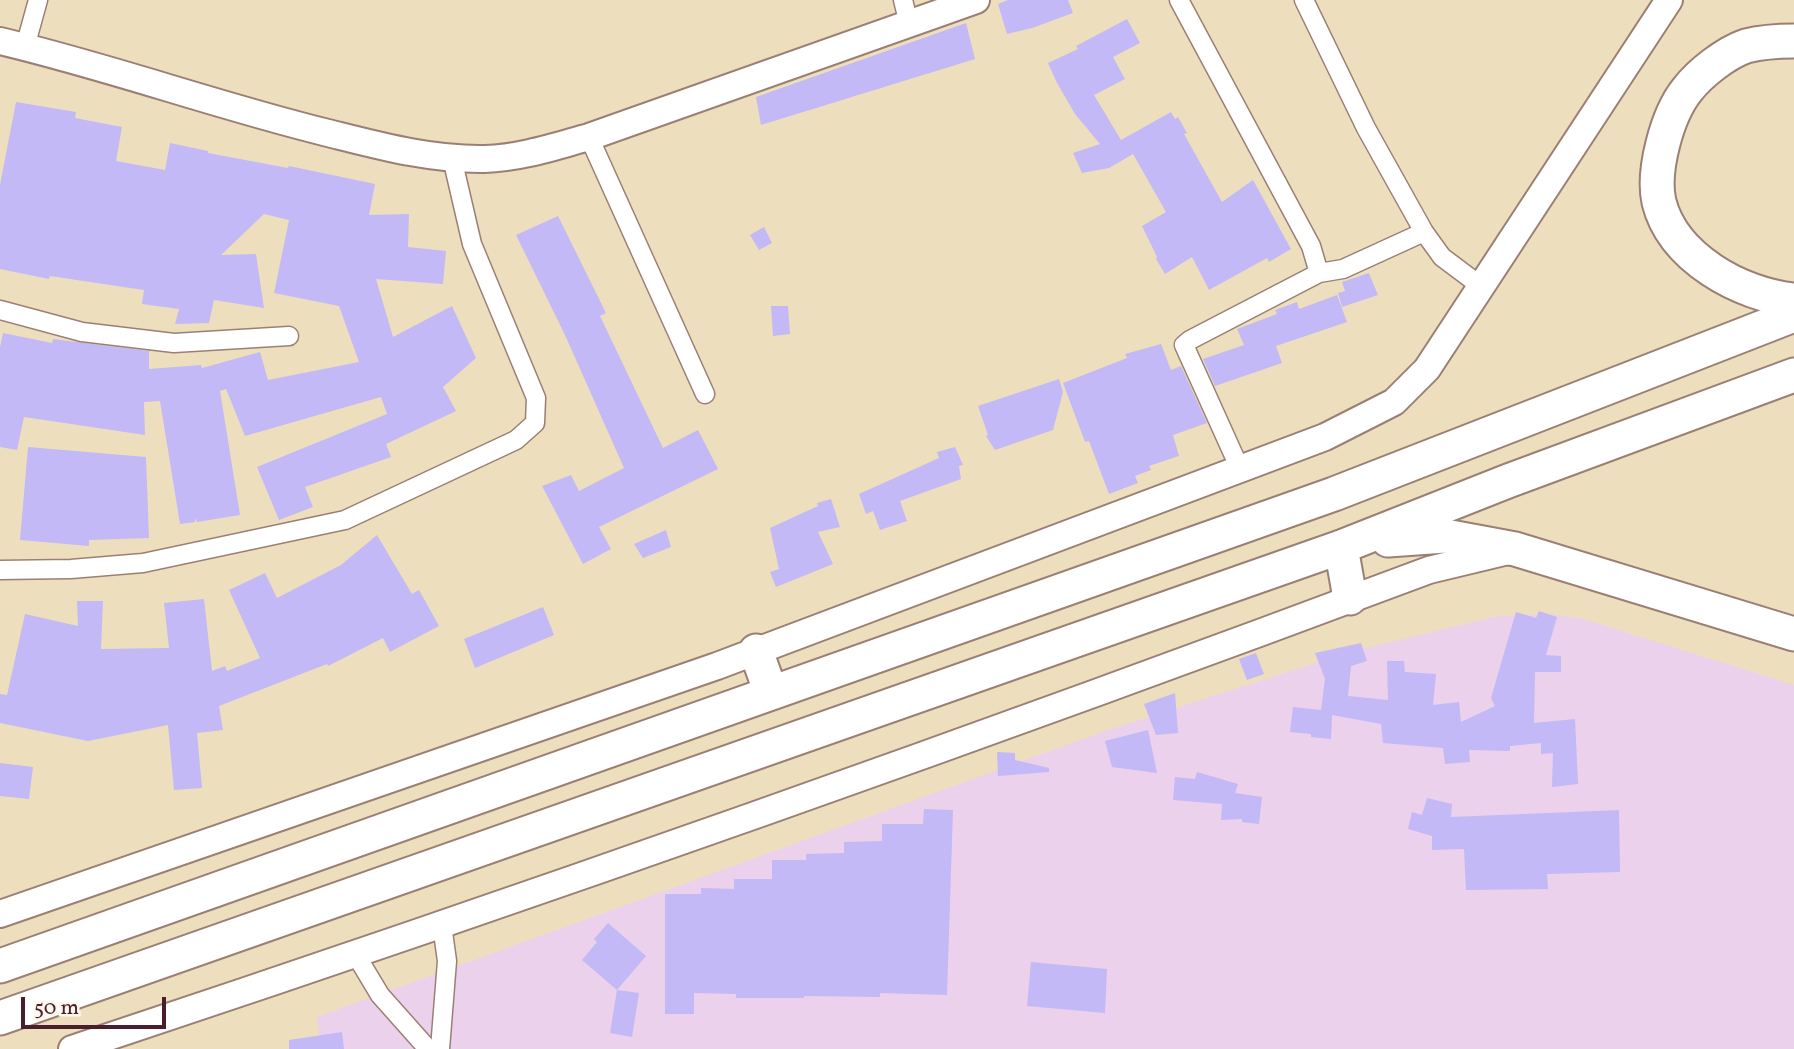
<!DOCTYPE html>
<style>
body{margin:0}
#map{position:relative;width:1794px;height:1049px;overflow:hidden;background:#eddfbd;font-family:Vollkorn,serif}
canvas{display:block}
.scale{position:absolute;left:21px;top:997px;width:145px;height:32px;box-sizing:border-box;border:4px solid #4a1f2b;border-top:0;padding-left:9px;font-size:21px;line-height:24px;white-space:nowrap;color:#4a1f2b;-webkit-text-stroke:5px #fbf7ec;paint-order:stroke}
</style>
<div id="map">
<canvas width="1794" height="1049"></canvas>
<div class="scale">50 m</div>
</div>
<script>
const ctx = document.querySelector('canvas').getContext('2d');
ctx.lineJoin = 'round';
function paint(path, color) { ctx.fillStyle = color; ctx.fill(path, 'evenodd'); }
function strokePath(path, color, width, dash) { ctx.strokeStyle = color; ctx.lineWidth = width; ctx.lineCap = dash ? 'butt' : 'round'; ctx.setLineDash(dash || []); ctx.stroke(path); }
const built = new Path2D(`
 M1550,614L1580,618L1794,685V1049H321L317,1017L1105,731L1346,653L1498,616Z`);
const building = new Path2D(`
 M1008,0H1068L1073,13L1032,28L1007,34L998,4Z
 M1127,19L1140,43L1113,57L1125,79L1094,95L1121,140L1171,112L1175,119L1178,117L1187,133L1184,134L1222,202L1253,180L1291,249L1269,262L1267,258L1209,290L1192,257L1165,274L1156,259L1157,257L1142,226L1166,212L1133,154L1109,168L1082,173L1073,153L1100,144L1075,114L1057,83L1048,63L1078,49L1076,46Z
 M966,23L975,59L761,125L756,97Z
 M16,102L76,112L75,118L122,127L116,161L165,170L170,143L208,151V153L288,168L289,166L375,184L369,215L409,214L408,247L446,251L443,284L376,279L393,337L452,306L476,358L443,387L456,411L386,444L391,457L305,487L313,507L279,520L257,467L387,414L381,397L245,436L226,389L220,391L240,515L197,522L195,518V522L180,524L160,401L144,402L145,435L24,417L17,450L0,447V347L3,333L52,343L53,339L149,351V369L201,365L202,368L260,352L268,380L359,362L339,306L274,293L289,220L264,214L221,255L256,254L264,308L214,300L209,323L175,324L179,309L142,304L144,290L50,276L49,279L0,269V185Z
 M558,216L606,313L600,316L663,448L698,430L718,469L599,527L611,549L583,564L542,486L571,475L579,491L624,468L565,335L516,235Z
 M764,227L772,243L759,250L750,235Z
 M1369,273L1378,295L1342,307L1338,293L1345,291L1342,282Z
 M1337,295L1347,322L1276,346L1282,363L1215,386L1203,359L1244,345L1237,329L1277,314L1275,310L1297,302L1299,309Z
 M771,306H788L790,334L773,336Z
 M1161,344L1171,370L1181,366L1207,423L1173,435L1179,456L1149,466L1151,470L1135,476L1138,483L1109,494L1089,441L1085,442L1063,383L1127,358L1125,354Z
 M1059,379L1063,392L1053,430L995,450L986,436L988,435L978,406Z
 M28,447L146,457L149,538L89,540V546L20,540Z
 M955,447L963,465L959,466L961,479L900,501L907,521L880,530L873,511L866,514L859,494L939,458L937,452Z
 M831,499L840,527L818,532L833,564L776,587L770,572L779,569L770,528L818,506L817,503Z
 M666,530L671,547L643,558L634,544Z
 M377,535L412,594L419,590L439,626L390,652L383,638L328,666L327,664L219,706L223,730L197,733L202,788L174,790L168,725L88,741L0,723V694L7,695L25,614L78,626L77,601H103L101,649L169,648L164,603L204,599L212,671L225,666L227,671L260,658L229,590L265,573L277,598L341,565Z
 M543,607L554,635L475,668L464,639Z
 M1539,611L1557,617L1546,655L1561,656V672H1535L1534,723L1575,719L1578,784L1552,787L1553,753L1541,754V743L1510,746V751L1469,750L1470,762L1445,764L1443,748L1383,743L1381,724L1332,715L1331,739L1311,737V734L1290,732L1293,707L1321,710L1325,679L1315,653L1361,643L1367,661L1351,666L1348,696L1388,700L1387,661H1404L1405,672L1436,674L1433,705L1459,702L1461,722L1495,706L1491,698L1516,612L1536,618Z
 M1256,653L1264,674L1247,680L1239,659Z
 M1175,693L1178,733L1156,735L1144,704Z
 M1148,730L1157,773L1112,767L1105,741Z
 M997,752L1015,753V760L1049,768V772L998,776Z
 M0,763L33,767L29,799L0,796Z
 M1197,772L1238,784L1235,793L1262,797L1259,824L1242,822V819L1221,820L1222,804L1173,800L1175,777L1195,779Z
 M1427,798L1452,804L1451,817L1619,810L1620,872L1547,874L1548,889L1466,890L1464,849L1432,850V836L1408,829L1412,812L1422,815Z
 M924,809L953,810L947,995L880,993V997L804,996V998H736V994L694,993V1014H665V894H701V888L734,889V879H772V860H806V854L844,853V842L882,841V824H923Z
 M608,923L646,956L617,990L639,993L632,1037L610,1033L617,990L582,960L597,942L594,939Z
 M1031,962L1107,969L1105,1013L1027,1006Z
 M342,1032L344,1049H289V1040Z`);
const street = new Path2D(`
 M903,0L909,24
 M1179,0L1311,246L1319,273L1343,269L1424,232
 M1304,0L1366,128L1424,232L1442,257L1482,287
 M25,47L38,0
 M589,137L705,394
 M0,310L82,332L174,343L289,336
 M1240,469L1184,345L1190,340L1319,273
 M0,570L71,569L143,563L345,520L516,440L535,423L536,398L472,244L452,158
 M356,955L380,995L428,1049
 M440,1049L447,961L442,925`);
const secondary = new Path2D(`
 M0,41C110,67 218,106 328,133C380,146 431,160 485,159C521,158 556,146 589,137L976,0
 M0,914L717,666L1325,437L1394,402L1427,369L1669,0
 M72,1049C528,898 980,738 1429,570L1508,551`);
const highway = new Path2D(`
 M1794,41C1778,41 1762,42 1746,46C1726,53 1700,73 1687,90C1667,115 1652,171 1659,202C1673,258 1741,295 1794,300
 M1388,540L1445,536L1515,549L1794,634
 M1341,547L1350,598
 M756,651L771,693
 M0,966L1334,494L1794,315
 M0,1018L1341,547L1508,481L1794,375`);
paint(built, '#ebd1eb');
paint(building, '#c2b9f6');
strokePath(street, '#9c7f74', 21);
strokePath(secondary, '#9c7f74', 30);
strokePath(highway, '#9c7f74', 37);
strokePath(street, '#fff', 18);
strokePath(secondary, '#fff', 26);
strokePath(highway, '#fff', 33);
</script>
